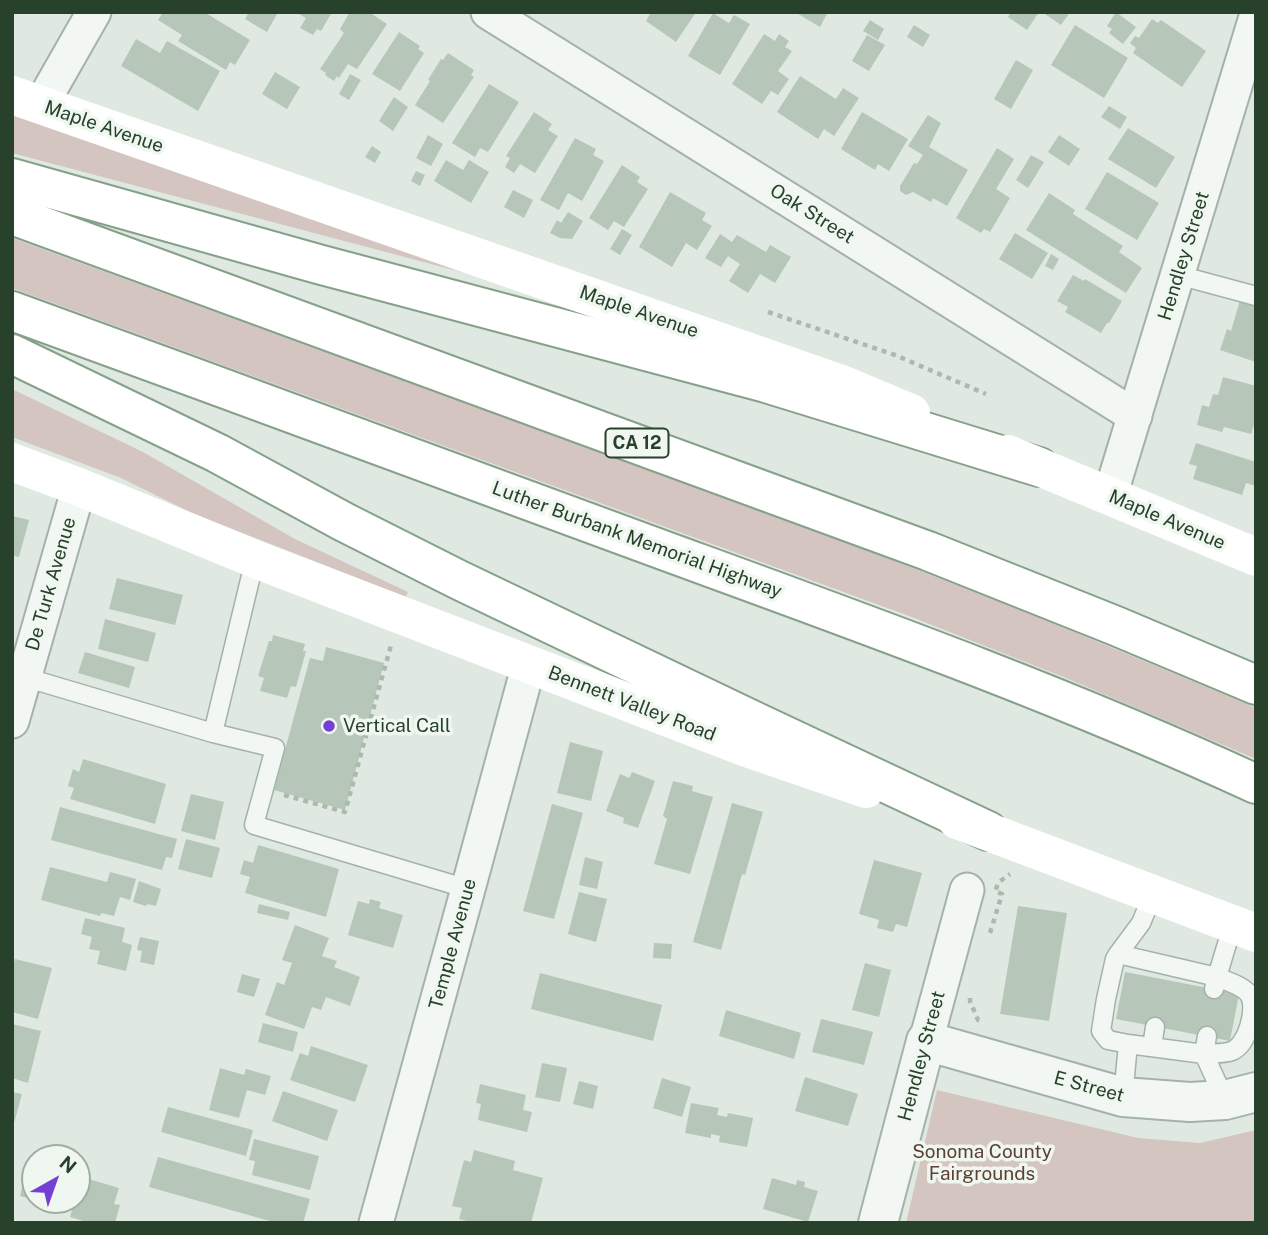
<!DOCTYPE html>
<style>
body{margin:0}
#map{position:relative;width:1268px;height:1235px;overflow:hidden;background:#dfe9e1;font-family:"Public Sans",sans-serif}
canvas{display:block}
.frame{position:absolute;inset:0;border:14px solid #27412b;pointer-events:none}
.north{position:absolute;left:21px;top:1144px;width:70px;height:70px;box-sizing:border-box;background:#eff7f0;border:2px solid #9faea1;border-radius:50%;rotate:40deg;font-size:19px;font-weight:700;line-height:28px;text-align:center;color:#27412b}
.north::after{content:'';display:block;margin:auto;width:24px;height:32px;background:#743fd4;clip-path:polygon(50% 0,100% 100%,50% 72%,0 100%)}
</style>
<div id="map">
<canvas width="1268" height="1235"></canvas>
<div class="frame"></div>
<div class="north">N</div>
</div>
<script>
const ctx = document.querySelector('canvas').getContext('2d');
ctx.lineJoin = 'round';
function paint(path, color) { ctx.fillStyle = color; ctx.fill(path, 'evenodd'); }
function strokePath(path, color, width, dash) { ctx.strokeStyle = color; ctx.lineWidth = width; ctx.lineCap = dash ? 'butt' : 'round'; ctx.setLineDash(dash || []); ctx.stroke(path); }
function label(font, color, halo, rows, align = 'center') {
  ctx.font = font + ' "Public Sans",sans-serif'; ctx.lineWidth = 7; ctx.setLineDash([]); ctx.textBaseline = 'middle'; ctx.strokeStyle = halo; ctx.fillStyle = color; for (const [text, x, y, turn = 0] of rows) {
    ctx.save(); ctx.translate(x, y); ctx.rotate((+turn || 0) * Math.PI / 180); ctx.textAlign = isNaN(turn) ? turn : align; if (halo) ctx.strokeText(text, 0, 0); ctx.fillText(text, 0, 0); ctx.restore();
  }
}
const green = new Path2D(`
 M12,111L465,273L12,153Z
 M12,238L830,536L1016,608L1238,700L1256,708V759L1066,678L909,616L12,288Z
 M12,389L143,452L295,539L408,592L406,597L194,514L121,478L12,437Z
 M937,1090L1138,1138L1200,1143L1256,1130V1223H906Z`);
const building = new Path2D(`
 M163,12H204L250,40L235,65L230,62L226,70L178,41L182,35L158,20Z
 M249,12H278L267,32L245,19Z
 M295,12H332L321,31L317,29L313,35L300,28L306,18Z
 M350,12H359L362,14L363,12H369L387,24L357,69L348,64L339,78L337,76L334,81L325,75L326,73L320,69L344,33L340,29Z
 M651,12H696L676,42L646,21Z
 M795,12H828L820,27Z
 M1011,12H1039L1027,30L1008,17Z
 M1042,12H1070L1061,25Z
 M1116,12L1136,27L1123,44L1109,33L1112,29L1107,26Z
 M713,13L729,23L734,15L750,24L720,75L688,56Z
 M1152,19L1158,23L1161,20L1206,51L1182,87L1133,53L1136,48L1130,43L1135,36L1139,38Z
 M870,20L884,29L878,40L863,31Z
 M914,25L930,35L923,47L907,37Z
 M1075,25L1128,58L1104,98L1051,65Z
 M399,32L420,46L418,49L424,53L400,91L372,74Z
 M764,34L775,41L779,34L789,41L785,47L792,51L778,71L789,79L778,95L771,91L762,104L732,84Z
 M867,35L885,45L869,71L852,61Z
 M136,39L160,53L167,41L220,71L198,111L121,66Z
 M448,53L474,70L471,75L474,77L443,123L415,105L430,81L428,80L441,59L443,60Z
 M1016,60L1033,70L1011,109L994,99Z
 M275,72L300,87L287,109L262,94Z
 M350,74L361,80L349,100L339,94Z
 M800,76L836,99L843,88L859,98L834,136L824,129L818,139L777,112Z
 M489,84L519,102L488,152L480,148L475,157L452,143Z
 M394,97L408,107L393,131L379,121Z
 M1109,106L1127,117L1120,129L1101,117Z
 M534,112L552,124L548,130L558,136L535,173L520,164L514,173L505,167L510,158L506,156Z
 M862,112L908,139L889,171L878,164L875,170L841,149Z
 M928,115L941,123L929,147L968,170L947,206L933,198L931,202L913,192L906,195L900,191V186L914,163L917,164L923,155L908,146Z
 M1128,128L1175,157L1156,188L1108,159Z
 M428,135L443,144L431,166L416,158Z
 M1059,135L1080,149L1069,166L1048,152Z
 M575,138L596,149L593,155L604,161L582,201L568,193L559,210L540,200Z
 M372,146L381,152L375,163L365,157Z
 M997,148L1014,159L996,189L1010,198L990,232L984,229L981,233L956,218Z
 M1031,155L1044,162L1028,188L1016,180Z
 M446,160L463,170L469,160L489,172L471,203L434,181Z
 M622,165L640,177L637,182L648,189L624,227L614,221L608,230L589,218Z
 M416,171L425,175L420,186L411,181Z
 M1107,172L1159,203L1137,240L1085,209Z
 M513,190L533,200L524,218L504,207Z
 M670,192L706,213L702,220L712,226L697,250L686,243L672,267L639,247Z
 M1049,193L1075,210L1073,214L1123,246L1119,252L1142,268L1126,293L1026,230Z
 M568,212L583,221L572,239L560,238L550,233L557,220L561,223Z
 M622,229L632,235L620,255L610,249Z
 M1015,233L1048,253L1032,279L999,259Z
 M720,234L732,242L737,235L766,252L770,245L791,257L775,283L760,274L748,293L729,281L740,264L728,256L721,267L705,258Z
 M1051,254L1059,259L1053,270L1045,266Z
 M1073,275L1084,281L1085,279L1122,301L1109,323H1107L1101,333L1065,312L1068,307L1057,301Z
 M1241,297L1256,302V362L1220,350L1227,329L1231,331Z
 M1223,377L1256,386V418L1251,434L1224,427L1222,432L1197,425L1202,405L1209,407L1213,394L1218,395Z
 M1196,443L1256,462V486L1246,483L1242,495L1193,479L1197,466L1189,464Z
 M12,516L29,520L19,557L12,555Z
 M117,578L183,595L175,625L109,609Z
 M105,619L156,633L148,662L98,649Z
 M273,635L305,644L303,651H306L296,687L291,686L287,698L260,691L264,678L258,676L269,641H272Z
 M326,647L384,663L345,810L274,790L310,658L323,661Z
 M85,652L135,667L129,688L78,673Z
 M570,742L603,751L591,801L557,793Z
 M83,759L166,784L155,824L70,799L74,788L68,786L73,769L79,772Z
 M632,772L655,781L638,828L623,823L624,818L606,811L620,774L629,778Z
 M673,781L693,786L692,791L713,797L690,874L654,864L667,819L663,816Z
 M191,794L224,802L215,840L181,831Z
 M732,803L763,812L745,875L742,874L721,950L693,942Z
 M552,804L583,813L554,919L523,911Z
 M60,807L177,839L172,858L166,857L162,870L51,840Z
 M186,839L220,848L212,878L178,869Z
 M258,845L339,869L326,917L245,893L250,877L240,874L244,860L253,863Z
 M585,857L603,862L597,889L579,885Z
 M874,860L922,873L907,927L896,924L893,932L877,928L879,920L859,914Z
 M50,867L107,882L110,872L136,879L130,900L120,897L114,916L101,913L100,916L41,900Z
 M139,881L161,889L156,906L147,904L146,906L133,902Z
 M579,892L607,899L596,942L568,934Z
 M370,899L381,902L379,908L403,915L393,948L348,935L358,901L369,904Z
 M259,904L290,912L288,920L257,913Z
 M1018,906L1067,913L1049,1021L1000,1014Z
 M85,918L125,928L122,942L132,945L126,971L97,964L100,951L89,949L92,937L81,934Z
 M295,925L329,938L322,956L337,961L334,967L360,977L350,1006L326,997L321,1010L312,1007L304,1029L265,1015L277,982L284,985L292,963L282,960Z
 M140,937L159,941L154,965L140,962L142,951L137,950Z
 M654,943L672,944L671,959L653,958Z
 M15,959L52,968L38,1019L12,1012V970Z
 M865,963L891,970L879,1017L852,1010Z
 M1125,972L1239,994L1230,1041L1116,1019Z
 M540,973L662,1005L653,1041L531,1009Z
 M242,974L260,979L254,997L237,992Z
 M726,1010L801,1033L794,1059L719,1036Z
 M821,1019L873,1032L864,1065L812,1052Z
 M263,1023L298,1032L293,1052L258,1042Z
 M12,1024L41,1031L28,1083L12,1078Z
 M311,1046L368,1065L355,1102L290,1080L300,1053L308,1056Z
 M542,1063L567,1068L560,1102L535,1097Z
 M220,1068L244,1075L246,1069L271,1076L265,1095L247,1090L239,1118L209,1110Z
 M805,1077L858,1094L848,1126L795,1111Z
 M662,1078L691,1087L682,1117L653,1108Z
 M579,1081L598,1086L593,1109L573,1104Z
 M480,1084L526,1095L523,1110L532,1112L527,1132L478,1120L481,1104L476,1103Z
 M283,1091L338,1110L327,1141L272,1121Z
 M12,1092L22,1094L13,1127H12Z
 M691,1103L719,1108L717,1115L727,1117L728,1113L753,1118L747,1147L719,1142L720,1136L711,1134V1138L685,1133Z
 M168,1107L253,1130L246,1156L161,1132Z
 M254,1139L319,1156L310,1190L252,1175L255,1161L249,1160Z
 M474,1150L515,1161L513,1170L543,1178L531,1223H474L459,1219L462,1208L452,1206L464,1160L471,1162Z
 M158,1157L310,1199L303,1223H277L149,1187Z
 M26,1171L35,1173V1200L20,1196Z
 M82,1177L119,1188L114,1204L120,1205L115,1223H90L70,1217L75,1200H77Z
 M772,1178L796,1185L797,1180L805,1182L804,1187L818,1191L808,1222L763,1209Z`);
const path = new Path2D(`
 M768,312L895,355L986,394
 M284,795L345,812L391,645
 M990,933L1002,894L995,891L999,882L1010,874
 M970,998V1001L978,1020L981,1021`);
const service = new Path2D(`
 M1178,275L1256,296
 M24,677L213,733L275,748L254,825L468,889
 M213,733L255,559
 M1153,894L1141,923L1118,954L1217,977L1233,924
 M1118,954L1115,959L1106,999L1101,1031L1108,1040L1128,1044L1123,1097
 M1207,1036L1204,1054C1212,1053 1225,1054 1232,1051C1247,1045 1257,1010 1250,996C1245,986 1226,981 1217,977L1214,989
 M1128,1044L1204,1054L1225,1100
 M1152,1047L1155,1027`);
const minor = new Path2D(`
 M488,12L1135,416
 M41,105L94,12
 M1110,496L1256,17
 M12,721L79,487
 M926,1041L967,890
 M376,1223L468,889L529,664`);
const tertiary = new Path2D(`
 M878,1223L926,1041L1123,1097L1190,1102L1225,1100L1256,1092`);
const secondary = new Path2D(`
 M12,95L844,385L911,413
 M1008,454L1256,557
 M12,462L79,487L255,559L744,747L866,789
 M957,820L1256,933`);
const motorway = new Path2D(`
 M12,178L318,264L766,383L1039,467
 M12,215L928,551L1116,626L1256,685
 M12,311C232,391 452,472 671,553C868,625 1065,696 1256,784
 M12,354L217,453L344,522L459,580L758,723L988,831`);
const markers = [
 [329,726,7,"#743fd4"]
];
const shields = [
 [637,443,63]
];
const shieldNames = [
 ["CA 12",637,443]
];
const streetNames = [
 ["Maple Avenue",104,127,19],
 ["Oak Street",812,214,32],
 ["Hendley Street",1184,256,-73],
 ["Maple Avenue",639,312,19],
 ["Maple Avenue",1167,520,23],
 ["Luther Burbank Memorial Highway",637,540,20],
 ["De Turk Avenue",51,584,-74],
 ["Bennett Valley Road",632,704,21],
 ["Temple Avenue",453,944,-75],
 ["Hendley Street",922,1056,-75],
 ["E Street",1089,1087,15]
];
const poiNames = [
 ["Vertical Call",343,726]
];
const parkNames = [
 ["Sonoma County",982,1152],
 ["Fairgrounds",982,1174]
];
paint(green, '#d4c5c0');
paint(building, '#b6c6b9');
strokePath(service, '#a4b3a7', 21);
strokePath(minor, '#a4b3a7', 37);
strokePath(tertiary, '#a4b3a7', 42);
strokePath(motorway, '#86a189', 42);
strokePath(path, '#adb9af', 4.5, [5, 5]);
strokePath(service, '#f2f7f3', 18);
strokePath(minor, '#f2f7f3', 33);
strokePath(tertiary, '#f2f7f3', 38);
strokePath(secondary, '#fff', 38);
strokePath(motorway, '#fff', 38);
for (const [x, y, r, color] of markers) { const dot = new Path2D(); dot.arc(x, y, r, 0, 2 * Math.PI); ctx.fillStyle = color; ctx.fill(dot); strokePath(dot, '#eff7f0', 2.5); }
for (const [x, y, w] of shields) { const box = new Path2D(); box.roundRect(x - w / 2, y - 14.5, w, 29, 5); ctx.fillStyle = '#eff7f0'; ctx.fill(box); strokePath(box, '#27412b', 2); }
label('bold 18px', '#27412b', null, shieldNames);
label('19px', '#27412b', '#eff7f0', streetNames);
label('19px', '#27412b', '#eff7f0', poiNames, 'left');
label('19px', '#5e4134', '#eff7f0', parkNames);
</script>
